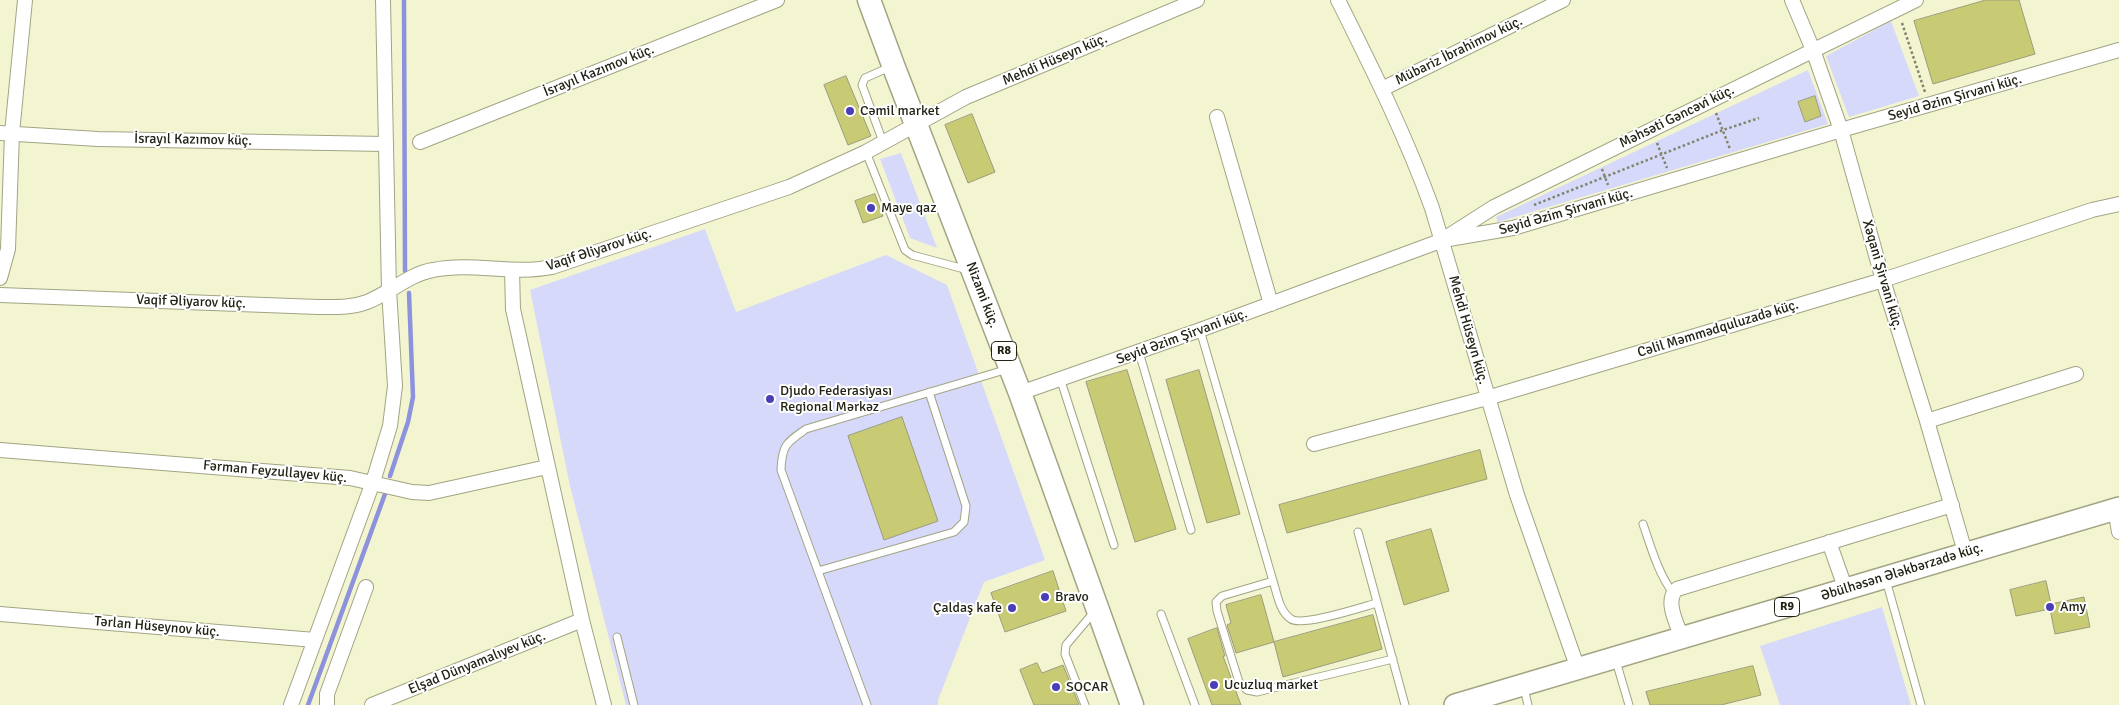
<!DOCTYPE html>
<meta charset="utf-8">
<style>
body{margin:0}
canvas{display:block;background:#f3f5d1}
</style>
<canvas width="2119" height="705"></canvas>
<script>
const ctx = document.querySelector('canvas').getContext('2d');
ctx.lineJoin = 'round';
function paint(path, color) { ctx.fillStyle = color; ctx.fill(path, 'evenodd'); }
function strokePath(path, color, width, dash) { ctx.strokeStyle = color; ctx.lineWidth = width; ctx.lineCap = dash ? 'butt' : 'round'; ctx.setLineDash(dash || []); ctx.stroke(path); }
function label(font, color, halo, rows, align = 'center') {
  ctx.font = font + ' Signika,sans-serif'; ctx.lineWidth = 4; ctx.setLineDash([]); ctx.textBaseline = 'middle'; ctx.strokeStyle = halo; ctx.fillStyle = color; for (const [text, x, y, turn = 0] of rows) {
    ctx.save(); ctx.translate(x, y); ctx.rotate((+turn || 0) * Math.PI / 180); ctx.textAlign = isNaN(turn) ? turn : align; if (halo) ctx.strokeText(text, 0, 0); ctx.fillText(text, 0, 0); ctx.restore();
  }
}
const green = new Path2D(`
 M1891,21L1919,96L1849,117L1826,56Z
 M1808,70L1828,124L1498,222L1496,217Z
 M901,153L937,248L910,238L880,159Z
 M705,229L736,312L886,255L947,285L1045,560L984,582L938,700V705H626L570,486L530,290Z
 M1882,607L1911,705H1780L1760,646Z`);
const stream = new Path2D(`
 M404,0L405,271
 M390,476L408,422L413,397L409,293
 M308,705L385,494`);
const building = new Path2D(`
 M1986,0H2019L2035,54L1933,84L1914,21Z
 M846,76L871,136L848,145L824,85Z
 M1815,96L1821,116L1805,122L1798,102Z
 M972,114L995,172L968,183L945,125Z
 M875,194L883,216L863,223L855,201Z
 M1127,370L1176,529L1135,542L1086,382Z
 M1199,370L1240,514L1207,523L1166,380Z
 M902,417L938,521L884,540L848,436Z
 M1480,450L1487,479L1287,533L1279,505Z
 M1431,529L1449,591L1404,605L1386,542Z
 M1053,571L1066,611L1005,632L991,593Z
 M2046,581L2051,604L2084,597L2090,627L2055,634L2050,609L2016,616L2010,590Z
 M1261,595L1274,642L1236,653L1227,625L1231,623L1226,605Z
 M1373,615L1382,649L1283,677L1274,642Z
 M1217,628L1225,656H1223L1241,705H1212L1188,639Z
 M1037,663L1042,673L1063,665L1079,705H1034L1020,670Z
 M1753,666L1761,695L1721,705H1650L1646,692Z`);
const path = new Path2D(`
 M1902,23L1925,92
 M1716,113L1730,149
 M1657,143L1667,168
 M1602,169L1608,185
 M1534,205L1723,130L1759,118`);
const service = new Path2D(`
 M883,142L862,85L865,78L890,67
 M866,152L905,250L912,255L968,270
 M1200,330L1273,581
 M1139,352L1191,530
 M1061,381L1114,545
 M1643,524C1651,547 1658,573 1673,593
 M1358,532L1405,705
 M818,571L954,532L964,522L966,506L929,392
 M1886,580L1921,705
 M1377,603C1362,607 1302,627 1291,619C1279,611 1277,593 1273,581L1222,596L1216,602L1217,611L1239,682L1247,690L1257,692L1393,659
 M1161,614L1195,705
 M617,637L634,705
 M1616,661L1629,705
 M1524,688L1528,705
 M867,705L781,470C782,445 786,443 806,429L1008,369
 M1085,705L1065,654L1066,645L1094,612`);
const minor = new Path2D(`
 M1338,0C1372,68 1406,136 1432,208L1517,495L1578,669
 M1792,0L1813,50L1841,130L1883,280L1927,421L1965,552
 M1382,89L1563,0
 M1217,117L1271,304
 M0,133L98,139L385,144
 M420,142L777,0
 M1447,237L1494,207L1916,0
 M512,270L513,309L582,620L604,705
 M0,278L8,249L12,133L25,0
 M0,295L318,307C335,307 351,308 367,302C390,293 409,274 433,270C474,262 512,275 552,267L789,187L866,152L966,97L1197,0
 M1020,393L1200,330L1443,240L1513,228L1841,130L2119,50
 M1927,421L2076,374
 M1314,444L1487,398L1883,280L2092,210L2119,204
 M0,450L350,478L412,492L429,493L547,467
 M2115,509L2119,532
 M1829,542L1846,590
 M0,614L315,640
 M1682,638C1677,624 1664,600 1677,589L1952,505
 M291,705L373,482L390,426L395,386L389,290L383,0
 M327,705V694L366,587
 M372,705L582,620`);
const primary = new Path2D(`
 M1455,705L2119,508`);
const trunk = new Path2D(`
 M869,0L893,65L1020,393L1132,705`);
const markers = [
 [850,111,5,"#493eb5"],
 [871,208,5,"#493eb5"],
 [770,399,5,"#493eb5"],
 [1045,597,5,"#493eb5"],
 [2050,607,5,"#493eb5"],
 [1012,608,5,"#493eb5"],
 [1214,685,5,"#493eb5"],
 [1056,687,5,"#493eb5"]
];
const shields = [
 [1004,351,25],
 [1787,607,25]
];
const shieldNames = [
 ["R8",1004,351],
 ["R9",1787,607]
];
const streetNames = [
 ["Mübariz İbrahimov küç.",1459,51,-26],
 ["Mehdi Hüseyn küç.",1055,60,-23],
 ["İsrayıl Kazımov küç.",599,71,-22],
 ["Seyid Əzim Şirvani küç.",1955,98,-16],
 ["Məhsəti Gəncəvi küç.",1677,117,-26],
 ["İsrayıl Kazımov küç.",193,140,1],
 ["Seyid Əzim Şirvani küç.",1566,212,-16],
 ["Vaqif Əliyarov küç.",599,250,-18],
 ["Xəqani Şirvani küç.",1882,275,74],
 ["Nizami küç.",982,295,69],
 ["Vaqif Əliyarov küç.",191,302,2],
 ["Cəlil Məmmədquluzadə küç.",1718,329,-17],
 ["Mehdi Hüseyn küç.",1468,330,74],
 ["Seyid Əzim Şirvani küç.",1182,337,-20],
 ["Fərman Feyzullayev küç.",275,472,5],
 ["Əbülhəsən Ələkbərzadə küç.",1902,572,-17],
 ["Tərlan Hüseynov küç.",157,627,5],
 ["Elşad Dünyamalıyev küç.",477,663,-22]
];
const poiNames = [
 ["Cəmil market",860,111],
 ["Maye qaz",881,208],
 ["Djudo Federasiyası",780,391],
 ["Regional Mərkəz",780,407],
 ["Bravo",1055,597],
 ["Amy",2060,607],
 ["Çaldaş kafe",1002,608,"right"],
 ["Ucuzluq market",1224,685],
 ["SOCAR",1066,687]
];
paint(green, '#d6d9fa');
strokePath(stream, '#8d92dc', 4.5);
paint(building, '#c8ca74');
strokePath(building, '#9b9c7b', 1);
strokePath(service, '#a2a483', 9);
strokePath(minor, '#a2a483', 16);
strokePath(primary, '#a2a483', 24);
strokePath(trunk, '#a2a483', 25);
strokePath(path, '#83846c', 2.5, [2.5, 2.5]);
strokePath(service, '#fff', 7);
strokePath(minor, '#fff', 14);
strokePath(primary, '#fff', 21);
strokePath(trunk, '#fff', 22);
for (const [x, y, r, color] of markers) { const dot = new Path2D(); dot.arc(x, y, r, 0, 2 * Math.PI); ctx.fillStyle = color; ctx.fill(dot); strokePath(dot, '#fff', 2); }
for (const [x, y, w] of shields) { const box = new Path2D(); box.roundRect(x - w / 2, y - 9.5, w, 19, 4); ctx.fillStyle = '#fff'; ctx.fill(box); strokePath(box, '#222215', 1); }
label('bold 12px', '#222215', null, shieldNames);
label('14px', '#222215', '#fff', streetNames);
label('14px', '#222215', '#fff', poiNames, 'left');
</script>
